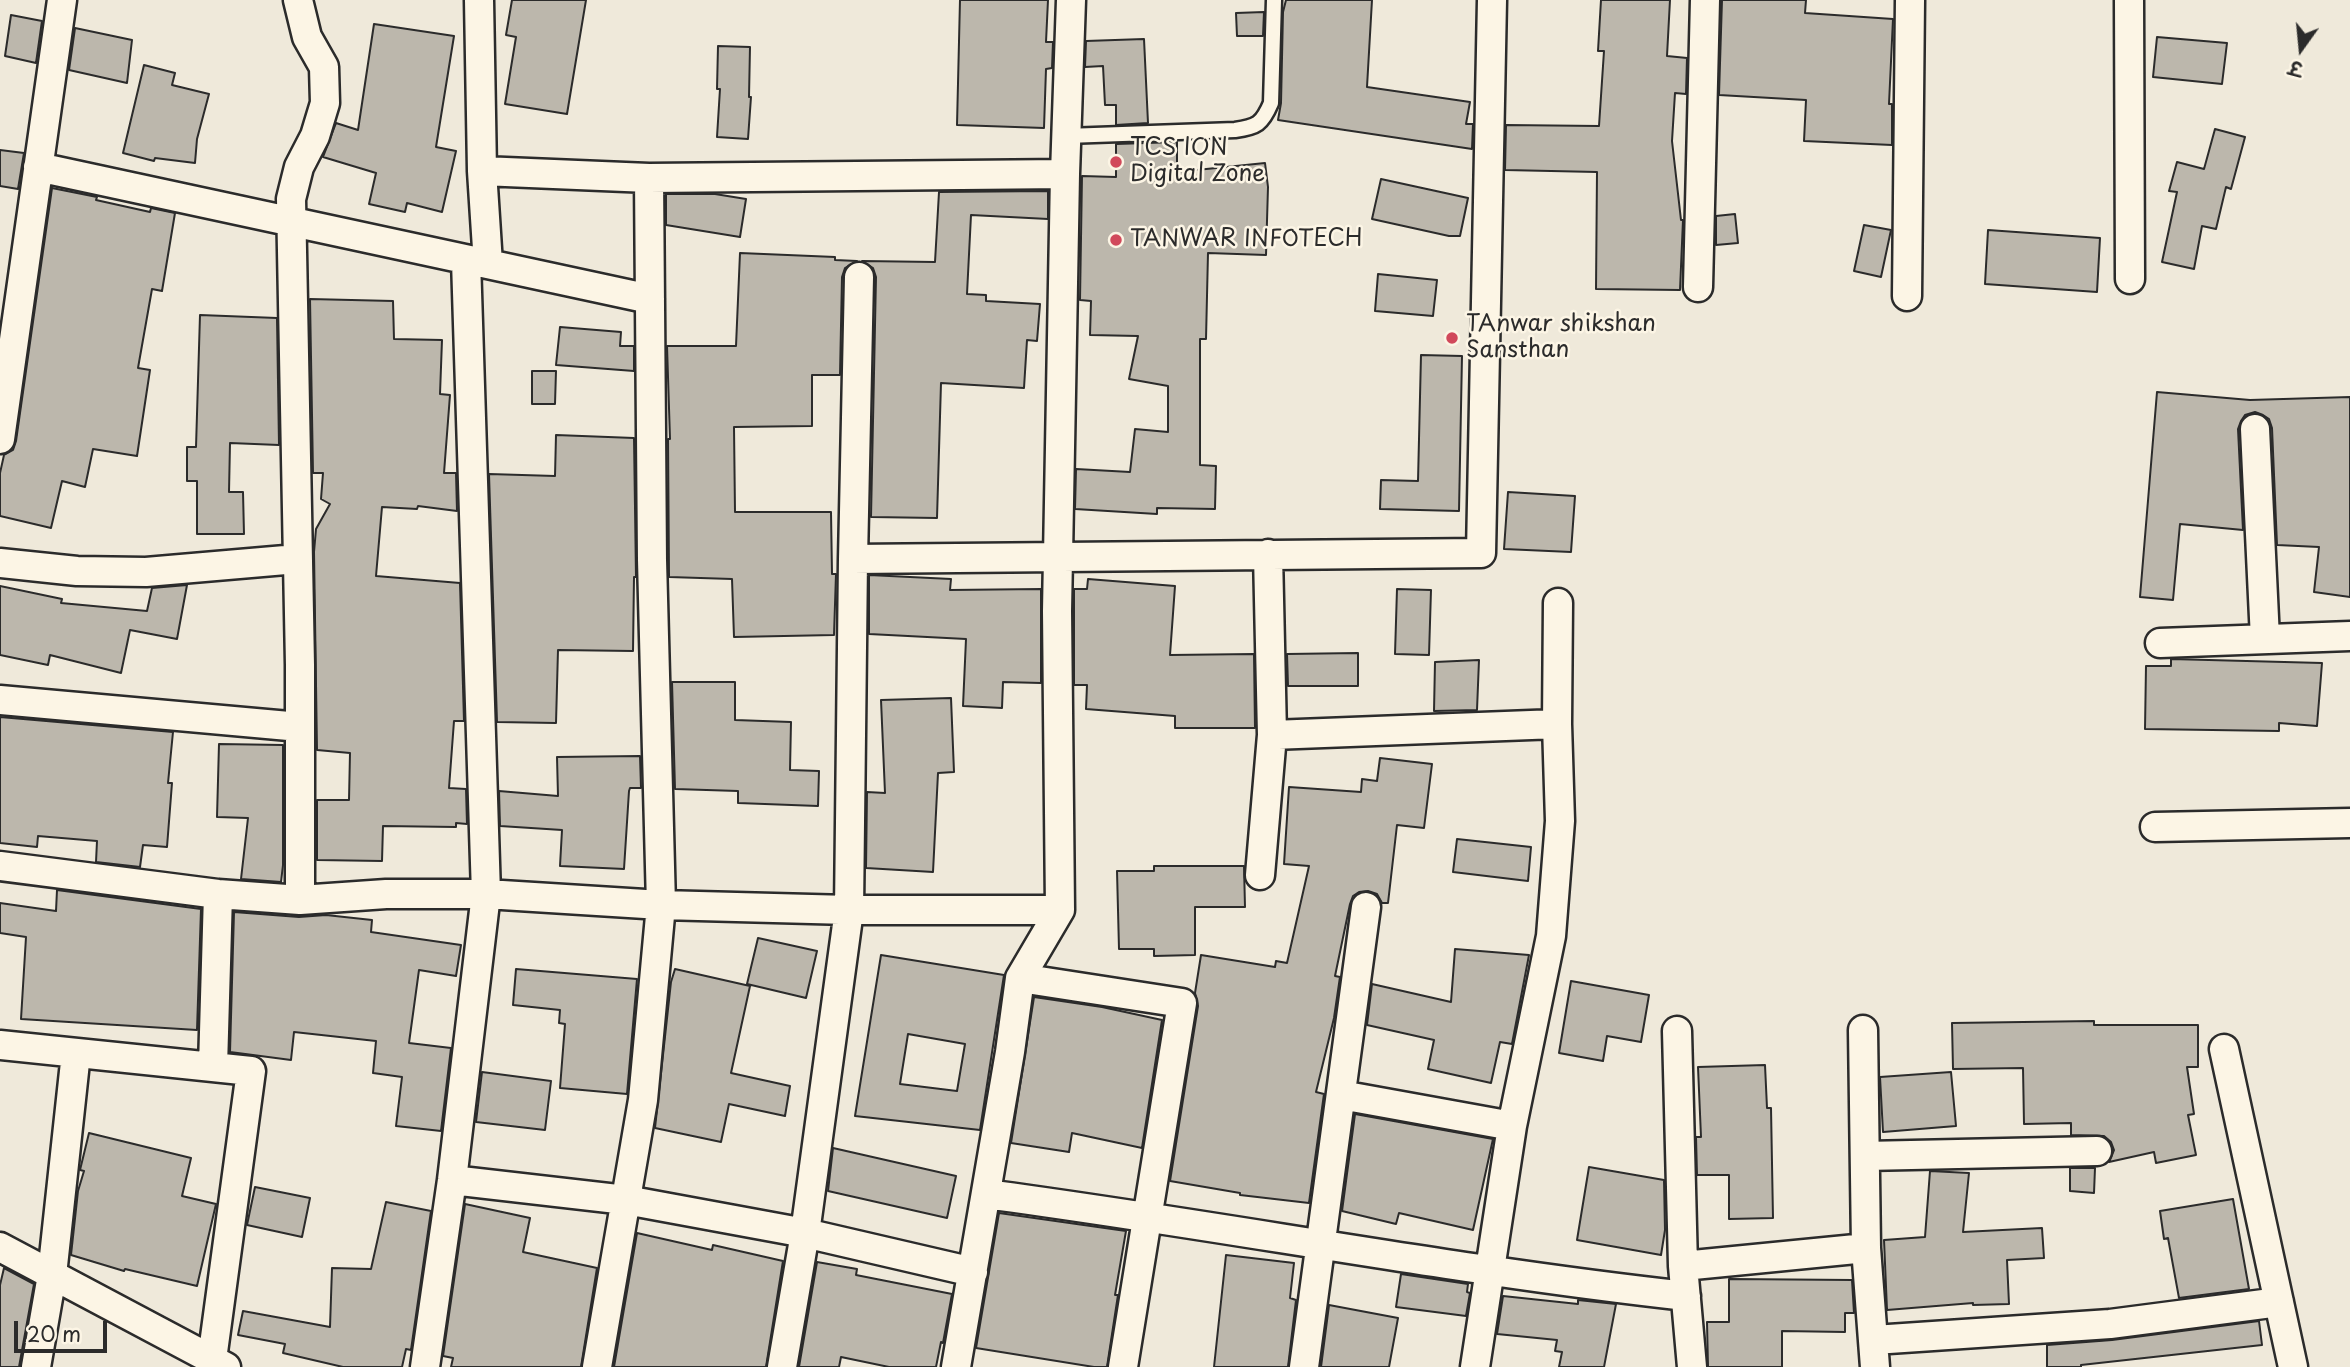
<!DOCTYPE html>
<meta charset="utf-8">
<style>
body{margin:0}
#map{position:relative;width:2350px;height:1367px;overflow:hidden;background:#efe9da;font-family:"Playpen Sans","Playpen Sans Deva",sans-serif}
canvas{display:block}
.north{position:absolute;left:2266px;top:14px;width:70px;height:70px;-webkit-text-stroke:5px #fcf5e5;paint-order:stroke;rotate:195deg;font-size:19px;font-weight:700;line-height:28px;text-align:center;color:#2b2b2b}
.north::after{content:'';display:block;margin:auto;width:24px;height:32px;background:#2b2b2b;clip-path:polygon(50% 0,100% 100%,50% 72%,0 100%)}
.scale{position:absolute;left:14px;top:1321px;width:93px;height:32px;box-sizing:border-box;border:4px solid #2b2b2b;border-top:0;padding-left:9px;font-size:21px;line-height:24px;white-space:nowrap;color:#2b2b2b;-webkit-text-stroke:5px #fcf5e5;paint-order:stroke}
</style>
<div id="map">
<canvas width="2350" height="1367"></canvas>
<div class="north">उ</div>
<div class="scale">20 m</div>
</div>
<script>
const ctx = document.querySelector('canvas').getContext('2d');
ctx.lineJoin = 'round';
function paint(path, color) { ctx.fillStyle = color; ctx.fill(path, 'evenodd'); }
function strokePath(path, color, width, dash) { ctx.strokeStyle = color; ctx.lineWidth = width; ctx.lineCap = dash ? 'butt' : 'round'; ctx.setLineDash(dash || []); ctx.stroke(path); }
function label(font, color, halo, rows, align = 'center') {
  ctx.font = font + ' "Playpen Sans",sans-serif'; ctx.lineWidth = 5; ctx.setLineDash([]); ctx.textBaseline = 'middle'; ctx.strokeStyle = halo; ctx.fillStyle = color; for (const [text, x, y, turn = 0] of rows) {
    ctx.save(); ctx.translate(x, y); ctx.rotate((+turn || 0) * Math.PI / 180); ctx.textAlign = isNaN(turn) ? turn : align; if (halo) ctx.strokeText(text, 0, 0); ctx.fillText(text, 0, 0); ctx.restore();
  }
}
const building = new Path2D(`
 M512,0H586L567,114L505,104L516,37L506,35Z
 M960,0H1048L1046,42H1053L1052,68L1046,69L1044,128L957,125Z
 M1286,0H1372L1367,87L1470,102L1466,124H1473L1472,149L1278,120L1281,103L1283,12Z
 M1601,0H1670L1667,56L1687,58L1686,94L1675,93L1672,141L1681,220H1683L1680,290L1596,289L1597,172L1505,170L1506,125L1599,126L1604,51H1598Z
 M1722,0H1806L1805,13L1893,19L1889,104H1892V145L1804,141L1806,100L1719,95Z
 M1264,12L1263,36H1237L1236,13Z
 M11,15L42,21L36,63L5,56Z
 M374,24L454,36L436,147L456,151L442,212L407,203L405,212L369,204L376,173L323,157L336,123L358,130Z
 M75,28L132,40L127,83L69,70Z
 M2157,37L2227,43L2222,84L2153,77Z
 M1144,39L1148,123L1116,125V105H1105L1103,66L1085,67L1086,41Z
 M718,46L750,47L749,97H751L748,139L717,137L720,89H717Z
 M144,65L175,73L172,85L209,94L197,139L195,163L155,158L154,161L123,153Z
 M2215,129L2245,137L2231,189L2226,187L2216,229L2202,226L2194,269L2162,262L2177,192L2169,191L2177,162L2204,169Z
 M1177,142V172L1265,163L1268,187L1266,255L1208,253L1206,339H1200V465L1216,466L1215,509L1157,508V514L1075,509L1076,469L1130,472L1135,429L1168,432V386L1129,379L1138,336L1090,335L1091,301L1080,300L1082,176L1116,177V144Z
 M0,150L24,153L18,189L0,186Z
 M1381,179L1468,198L1460,236H1449L1372,219Z
 M52,188L97,197L96,200L150,212L151,208L175,213L162,291L152,289L138,368L150,370L137,456L93,449L85,487L62,481L51,528L0,516V473L4,455L13,450L16,441Z
 M1048,191V219L971,215L967,294L986,295V301L1040,304L1037,341L1027,340L1024,388L941,383L937,518L871,517L876,277L873,268L862,261L935,262L939,192Z
 M715,194L746,199L740,237L666,225V194Z
 M1735,214L1738,243L1716,245V216Z
 M1864,225L1891,230L1881,277L1854,271Z
 M1988,230L2100,238L2097,292L1985,284Z
 M740,253L835,257V260L857,261L845,268L842,277L840,375H812V426L734,427L735,512H831L832,574H836L834,635L734,637L732,579L669,577L668,439H670L667,346H736Z
 M1378,274L1437,280L1433,316L1375,311Z
 M310,299L393,301L394,339L442,340L440,394L450,395L444,473H456L457,511L418,506L417,509L382,507L376,576L460,583L464,721H454L449,788L466,789L467,824L456,823V827L383,826L382,861L317,860V800H349L350,753L317,750L314,552L316,529L330,504L321,499L323,473H313Z
 M200,315L277,318L279,445L230,443L229,492H243L244,534H197V481H187V447H196Z
 M560,327L621,332L620,346H634V371L556,365Z
 M1421,355L1462,356L1459,511L1380,509L1381,480L1418,481Z
 M532,371H556L555,404H532Z
 M2157,392L2250,400L2350,397V597L2314,592L2319,547L2277,545L2272,428L2269,419L2263,415L2255,412L2245,415L2241,421L2238,429L2243,530L2180,524L2173,600L2140,597Z
 M556,435L634,438L636,577H634L633,651L558,650L556,723L497,722L489,474L555,476Z
 M1508,492L1575,496L1571,552L1504,549Z
 M869,575L951,579L950,590L1041,589V683L1003,682L1002,708L963,706L966,639L869,634Z
 M1088,579L1175,586L1170,655L1254,654L1255,728H1175V716L1086,709L1087,685H1074V589H1087Z
 M187,585L177,639L130,630L121,673L50,655L48,665L0,655V586L62,599L61,603L147,611L152,588Z
 M1397,589L1431,590L1429,655L1395,654Z
 M1358,653V686H1288L1287,654Z
 M2171,659L2322,663L2317,726L2279,723V731L2145,729L2146,666H2171Z
 M1479,660L1477,710L1434,711L1435,662Z
 M672,682H735V720L791,722L790,770L819,771L818,806L738,803V791L675,789Z
 M951,698L954,772L938,773L933,872L866,868L867,792L885,793L881,700Z
 M0,717L173,732L168,783H172L167,847L143,845L140,867L96,862L97,841L38,836L37,847L0,843Z
 M219,744L283,745V865L281,882L241,879L248,818L217,817Z
 M640,756L641,788H630L629,791L624,869L560,866L562,830L500,826L499,791L558,796L557,757Z
 M1380,758L1432,764L1424,828L1397,825L1388,903H1382L1377,894L1368,891L1359,892L1353,896L1350,904L1335,976L1340,977L1334,1018L1316,1092L1324,1094L1309,1203L1240,1195V1193L1170,1181L1198,1006L1195,993L1201,955L1275,967L1276,961L1287,963L1309,866L1284,864L1289,787L1361,792L1362,779L1377,781Z
 M1457,839L1531,847L1528,881L1453,872Z
 M1154,866H1244L1245,907H1195V955L1154,956V949H1119L1117,871H1154Z
 M57,890L201,909L197,1030L21,1019L26,937L0,933V903L56,911Z
 M234,912L299,917L326,915L372,920L371,932L461,945L456,976L419,970L409,1043L451,1048L441,1131L396,1126L402,1077L373,1073L376,1041L294,1032L291,1060L230,1052Z
 M758,938L817,951L806,998L747,984Z
 M1455,949L1529,955L1512,1044L1500,1042L1491,1083L1428,1069L1434,1040L1367,1025L1372,984L1451,1002Z
 M881,955L1004,975L980,1130L855,1116ZM908,1034L965,1044L957,1091L900,1084Z
 M516,969L637,979L627,1094L560,1088L565,1024L559,1023L560,1010L513,1005Z
 M675,969L750,986L731,1073L790,1086L785,1116L729,1104L721,1142L655,1128L671,982Z
 M1571,981L1649,995L1641,1042L1607,1036L1603,1061L1559,1053Z
 M1034,997L1102,1007L1162,1020L1142,1148L1072,1133L1069,1152L1011,1143Z
 M2094,1021V1025H2198V1067H2187L2194,1114L2188,1115L2196,1155L2156,1163L2154,1152L2109,1162L2114,1150L2111,1142L2104,1136L2071,1135V1123L2024,1124L2023,1068L1953,1069L1952,1023Z
 M1765,1065L1767,1108H1771L1773,1218L1729,1219V1175H1697L1696,1137H1701L1698,1067Z
 M482,1072L551,1081L545,1130L476,1122Z
 M1951,1072L1956,1126L1883,1132L1880,1077Z
 M1355,1114L1493,1139L1473,1230L1399,1213L1396,1224L1342,1211Z
 M89,1133L191,1158L182,1196L216,1204L197,1286L125,1269L124,1271L71,1255L78,1191L84,1171L80,1170Z
 M833,1148L956,1176L947,1218L828,1191Z
 M1589,1167L1664,1180L1665,1230L1661,1255L1577,1240Z
 M2070,1168H2095L2094,1193L2070,1191Z
 M1930,1171L1969,1173L1963,1232L2042,1228L2044,1258L2007,1260L2009,1304L1973,1305V1303L1887,1310L1884,1240L1925,1237Z
 M255,1187L310,1198L302,1237L247,1225Z
 M2233,1199L2249,1289L2179,1298L2168,1238L2164,1239L2160,1211Z
 M386,1202L431,1211L411,1350L406,1349L402,1367H343L283,1353L285,1344L238,1335L243,1311L330,1327L332,1268L371,1269Z
 M465,1204L530,1218L523,1252L597,1268L581,1367H451L453,1358L443,1356Z
 M999,1213L1126,1231L1115,1295H1118L1107,1367H1094L976,1348Z
 M637,1233L712,1250L713,1245L783,1261L766,1367H614Z
 M1226,1255L1294,1263L1290,1298L1296,1300L1288,1367H1214Z
 M817,1262L857,1269L856,1275L952,1294L943,1343L941,1342L936,1367H889L841,1357L839,1367H799Z
 M4,1268L34,1284L19,1367H0V1285Z
 M1401,1274L1468,1284L1467,1292L1470,1293L1466,1316L1396,1307Z
 M1729,1279L1852,1280L1854,1313H1845V1332L1782,1331V1367H1708L1707,1322H1729Z
 M1503,1296L1578,1304V1300L1616,1304L1604,1367H1559L1562,1352L1555,1351L1557,1340L1497,1334Z
 M1329,1305L1398,1318L1389,1367H1321Z
 M2259,1321L2262,1345L2081,1365V1367H2047V1345L2112,1340Z`);
const lane = new Path2D(`
 M1066,136L1235,130C1257,127 1262,124 1271,103L1274,0`);
const street = new Path2D(`
 M298,0L307,37L324,67L325,103L315,136L299,167L291,199L300,665V900
 M479,0L482,171L488,264
 M2129,0L2130,279
 M38,167L650,299
 M482,171L649,178L1065,174
 M1698,287L1705,0
 M1907,296L1910,0
 M2255,429L2265,639
 M0,439L62,0
 M853,559L1481,553L1492,0
 M0,563L77,571L146,572L297,559
 M2160,643L2350,636
 M0,700L300,727
 M1272,735L1557,724
 M2155,827L2350,823
 M0,866L218,894L300,900L386,894H486L466,260
 M1260,875L1272,735L1268,554
 M1020,978L1182,1003L1123,1367
 M1863,1030L1866,1248L1875,1367
 M1677,1031L1683,1266
 M0,1045L251,1071L211,1367
 M2224,1049L2293,1367
 M213,1067L218,894
 M1341,1095L1512,1126
 M1865,1156L2097,1151
 M452,1180L626,1200L805,1233L973,1272
 M986,1194C1220,1225 1451,1270 1686,1296
 M0,1247L226,1367
 M1874,1340L2110,1324L2279,1302
 M36,1367L52,1275L76,1053
 M425,1367L452,1180L486,894L661,905L849,910H1060
 M597,1367L643,1100L661,905L652,560L649,178
 M782,1367L805,1233L849,910L853,559L859,277
 M956,1367L1010,1052L1020,978L1060,910L1057,611L1065,174L1071,0
 M1304,1367L1366,907
 M1475,1367L1512,1126L1551,936L1560,821L1557,724L1558,603
 M1692,1367L1683,1266L1866,1248`);
const markers = [
 [1116,162,7,"#d1495b"],
 [1116,240,7,"#d1495b"],
 [1452,338,7,"#d1495b"]
];
const poiNames = [
 ["TCS ION",1130,149],
 ["Digital Zone",1130,175],
 ["TANWAR INFOTECH",1130,240],
 ["TAnwar shikshan",1466,325],
 ["Sansthan",1466,351]
];
paint(building, '#bcb7ac');
strokePath(building, '#2b2b2b', 2);
strokePath(lane, '#2b2b2b', 19);
strokePath(street, '#2b2b2b', 33);
strokePath(lane, '#fcf5e5', 14);
strokePath(street, '#fcf5e5', 28);
for (const [x, y, r, color] of markers) { const dot = new Path2D(); dot.arc(x, y, r, 0, 2 * Math.PI); ctx.fillStyle = color; ctx.fill(dot); strokePath(dot, '#fcf5e5', 2.5); }
label('23px', '#2b2b2b', '#fcf5e5', poiNames, 'left');
</script>
